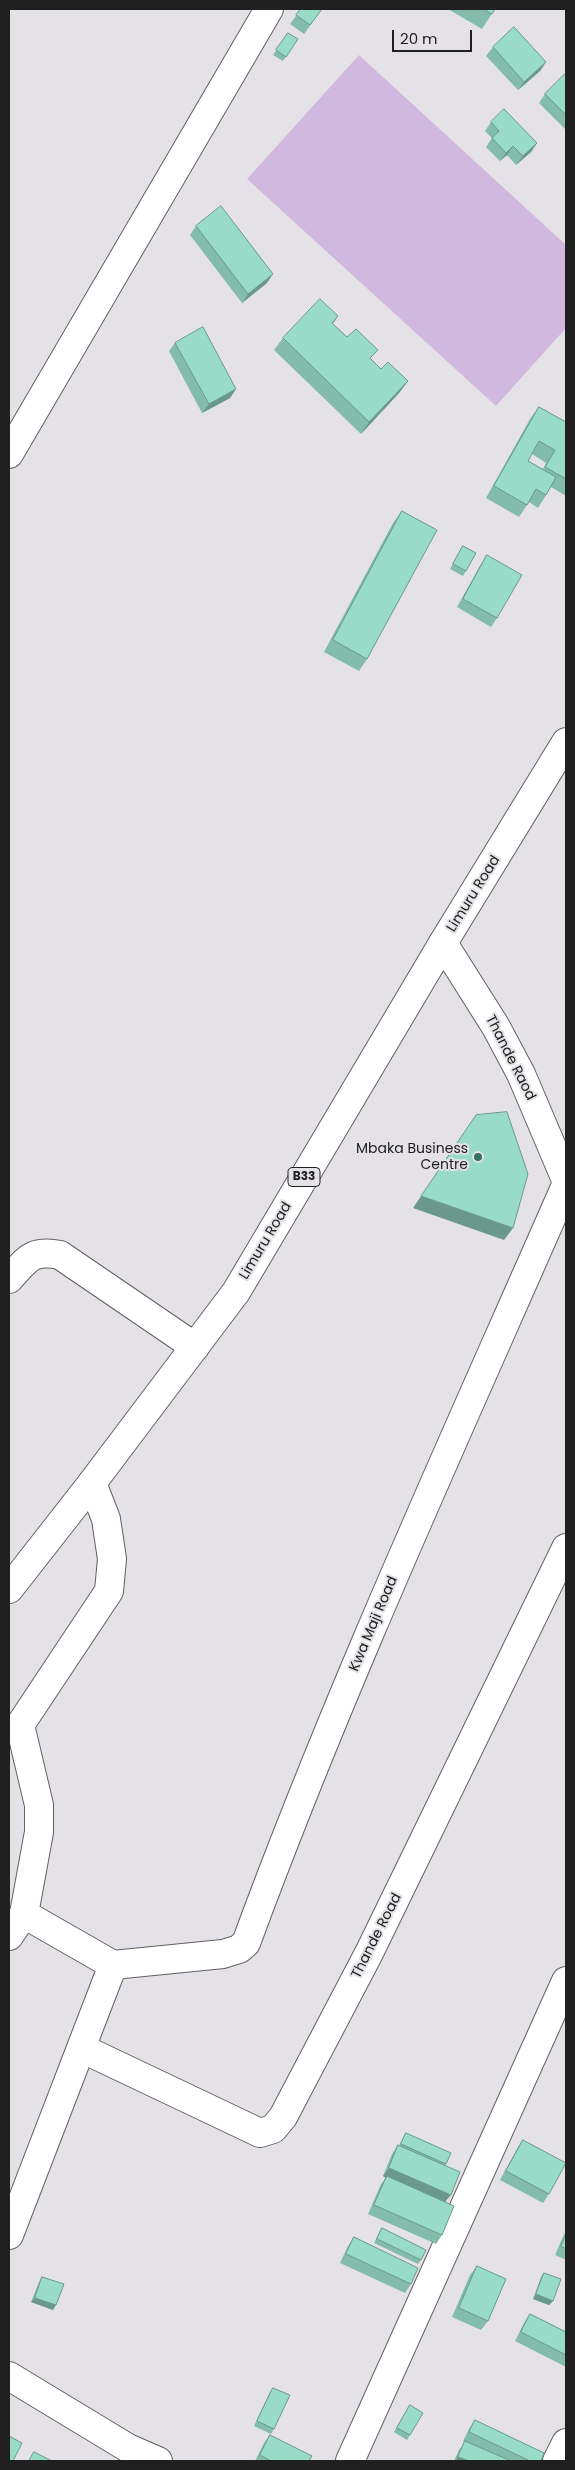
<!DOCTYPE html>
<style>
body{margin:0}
#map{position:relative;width:575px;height:2470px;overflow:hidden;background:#e5e2e7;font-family:Poppins,sans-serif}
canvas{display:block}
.frame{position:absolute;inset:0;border:10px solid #212021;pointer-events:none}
.scale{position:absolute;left:392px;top:30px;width:80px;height:22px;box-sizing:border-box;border:2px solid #212021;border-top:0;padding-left:6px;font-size:15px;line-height:18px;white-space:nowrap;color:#212021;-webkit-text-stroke:4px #e5e2e7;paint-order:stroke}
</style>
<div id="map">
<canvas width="575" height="2470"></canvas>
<div class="frame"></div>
<div class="scale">20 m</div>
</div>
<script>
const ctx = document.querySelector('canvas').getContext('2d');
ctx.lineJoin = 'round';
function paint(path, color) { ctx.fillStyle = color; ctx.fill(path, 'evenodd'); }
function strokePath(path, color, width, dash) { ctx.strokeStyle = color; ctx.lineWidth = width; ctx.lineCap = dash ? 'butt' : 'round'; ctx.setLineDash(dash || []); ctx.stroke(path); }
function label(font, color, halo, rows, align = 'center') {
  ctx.font = font + ' Poppins,sans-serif'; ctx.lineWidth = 4; ctx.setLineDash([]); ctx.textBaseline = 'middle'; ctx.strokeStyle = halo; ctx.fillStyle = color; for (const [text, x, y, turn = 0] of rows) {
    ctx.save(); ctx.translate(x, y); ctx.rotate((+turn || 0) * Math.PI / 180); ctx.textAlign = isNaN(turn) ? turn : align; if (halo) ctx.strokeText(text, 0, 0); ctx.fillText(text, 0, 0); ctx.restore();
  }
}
const green = new Path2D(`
 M359,55L566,245V328L496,406L247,179Z`);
const street = new Path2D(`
 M9,454L269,9
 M443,943L496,1027L521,1074L566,1180
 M9,1279C27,1260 31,1249 60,1255L195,1347
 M24,1914L113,1965
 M9,1936L24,1914L39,1832V1805L20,1725L109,1591L112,1559L106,1519L92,1483
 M113,1965L223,1954L239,1949L246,1943C341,1685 456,1436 566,1185
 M81,2048L260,2133L273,2129L283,2117L369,1953L566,1548
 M9,2235L113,1965
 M9,2376L128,2448L158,2461
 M350,2461L566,1981
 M557,2461L566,2443`);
const highway = new Path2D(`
 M9,1589L92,1483L236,1292L443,943L566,742`);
const wall = new Path2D(`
 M301,9H322L304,34L290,24Z
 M448,9H495L482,29Z
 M288,33L298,39L283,61L273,55Z
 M493,47L546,62L540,71L518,90L486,56Z
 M566,75V130L539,103L545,94Z
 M491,122L537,143L531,152L516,165L507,155L500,161L486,147L492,138L485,131Z
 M196,226L267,283L242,303L190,235Z
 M338,316L333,324L381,369L408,381L399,393L361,434L274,350L283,338Z
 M175,343L236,389L230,398L202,413L169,351Z
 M539,407L566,422V496L551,487L538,508L529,502L519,517L486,498L530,419ZM532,454L546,463L543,469L528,461Z
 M402,511L367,659L359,671L324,652L393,523Z
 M463,546L466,571L463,576L450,569Z
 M487,555L497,618L491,627L457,607L481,564Z
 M406,2133L446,2164L445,2166L446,2202L442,2235L436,2244L368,2214L381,2184L386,2178L383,2176L392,2154L398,2145L399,2146L403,2138Z
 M523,2140L549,2194L543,2203L500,2180L517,2149Z
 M382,2228L421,2260L418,2264L374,2243L379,2233Z
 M566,2230V2260L555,2255Z
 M354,2237L411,2284L405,2293L340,2263L348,2246Z
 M477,2266L488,2321L481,2330L452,2317L470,2275Z
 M544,2273L553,2301L549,2305L533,2299L541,2277Z
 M42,2277L53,2310L31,2302L39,2282Z
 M530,2314L566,2332V2367L515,2341L524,2323Z
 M273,2388L274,2429L271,2434L254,2426L270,2392Z
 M410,2405V2435L407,2440L394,2432Z
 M475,2420L541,2461H454L459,2450L465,2442L463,2441L469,2429Z
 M270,2435L309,2461H255L264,2443Z`);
const shadedWall = new Path2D(`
 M546,62L540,71L518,90L524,82Z
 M537,143L531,152L516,165L523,156Z
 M513,146L507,155L500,161L506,153Z
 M273,274L267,283L242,303L248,294Z
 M408,381L399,393L361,434L369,422Z
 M236,389L230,398L202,413L209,404Z
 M421,1196L513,1228L504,1240L413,1208Z
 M389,2168L451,2195L444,2203L387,2176L386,2178L383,2176Z
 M536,2294L553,2301L549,2305L533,2299Z
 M35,2298L56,2305L53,2310L31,2302Z
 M458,2457L469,2461H455Z`);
const building = new Path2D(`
 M301,9H322L310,25L296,15Z
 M484,9H495L492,14Z
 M514,27L546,62L524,82L493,47Z
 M288,33L298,39L286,57L276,50Z
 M565,74L566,75V115L545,94Z
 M504,109L537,143L523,156L513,146L506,153L492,138L499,131L491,122Z
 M221,206L273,274L248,294L196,226Z
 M320,299L338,316L332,323L347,337L356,329L378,350L370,358L381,369L388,362L408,381L369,422L283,338Z
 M203,327L236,389L209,404L175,343Z
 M539,407L566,422V479L545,467L555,450L539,441L528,461L556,477L546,495L536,489L527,505L494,486Z
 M402,511L437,530L367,659L333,640Z
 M463,546L476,553L466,571L453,564Z
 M487,555L522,575L497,618L463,599Z
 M507,1112L528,1174L513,1228L421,1196L476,1115Z
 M406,2133L451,2153L446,2164L401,2144Z
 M523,2140L566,2163L549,2194L506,2171Z
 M398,2145L460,2172L451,2195L389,2168Z
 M387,2176L454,2206L442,2235L374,2205Z
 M382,2228L426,2250L421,2260L377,2239Z
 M566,2235V2249L561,2246Z
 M354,2237L418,2268L411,2284L346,2254Z
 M477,2266L506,2279L488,2321L459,2308Z
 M544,2273L561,2279L553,2301L536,2294Z
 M42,2277L64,2284L56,2305L35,2298Z
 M530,2314L566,2332V2355L521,2332Z
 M273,2388L290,2395L274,2429L257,2421Z
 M410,2405L423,2413L410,2435L397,2428Z
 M475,2420L544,2453L541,2461H530L469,2432Z
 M270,2435L312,2456L309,2461H271L260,2455Z
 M9,2436L22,2443L13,2461H9Z
 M465,2441L511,2461H469L458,2457Z
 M34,2452L52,2461H29Z`);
const markers = [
 [478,1157,5,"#327362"]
];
const shields = [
 [304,1177,32]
];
const shieldNames = [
 ["B33",304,1177]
];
const streetNames = [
 ["Limuru Road",474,894,-58],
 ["Thande Raod",510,1058,63],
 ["Limuru Road",266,1241,-59],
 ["Kwa Maji Road",374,1624,-67],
 ["Thande Road",377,1936,-63]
];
const poiNames = [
 ["Mbaka Business",468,1149],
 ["Centre",468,1165]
];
paint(green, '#d1b8de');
strokePath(street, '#636064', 30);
strokePath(highway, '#636064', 30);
strokePath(street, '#fff', 28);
strokePath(highway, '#fff', 28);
paint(wall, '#83bcaa');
paint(shadedWall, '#6a998b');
paint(building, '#98dbc6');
strokePath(building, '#6a998b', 1);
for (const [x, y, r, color] of markers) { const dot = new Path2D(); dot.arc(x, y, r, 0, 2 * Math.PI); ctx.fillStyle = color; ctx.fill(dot); strokePath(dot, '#e5e2e7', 2); }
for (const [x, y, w] of shields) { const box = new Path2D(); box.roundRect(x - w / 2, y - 9.5, w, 19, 4); ctx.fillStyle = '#e5e2e7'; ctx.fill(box); strokePath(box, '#212021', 1); }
label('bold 12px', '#212021', null, shieldNames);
label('14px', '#212021', '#e5e2e7', streetNames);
label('14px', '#212021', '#e5e2e7', poiNames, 'right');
</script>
